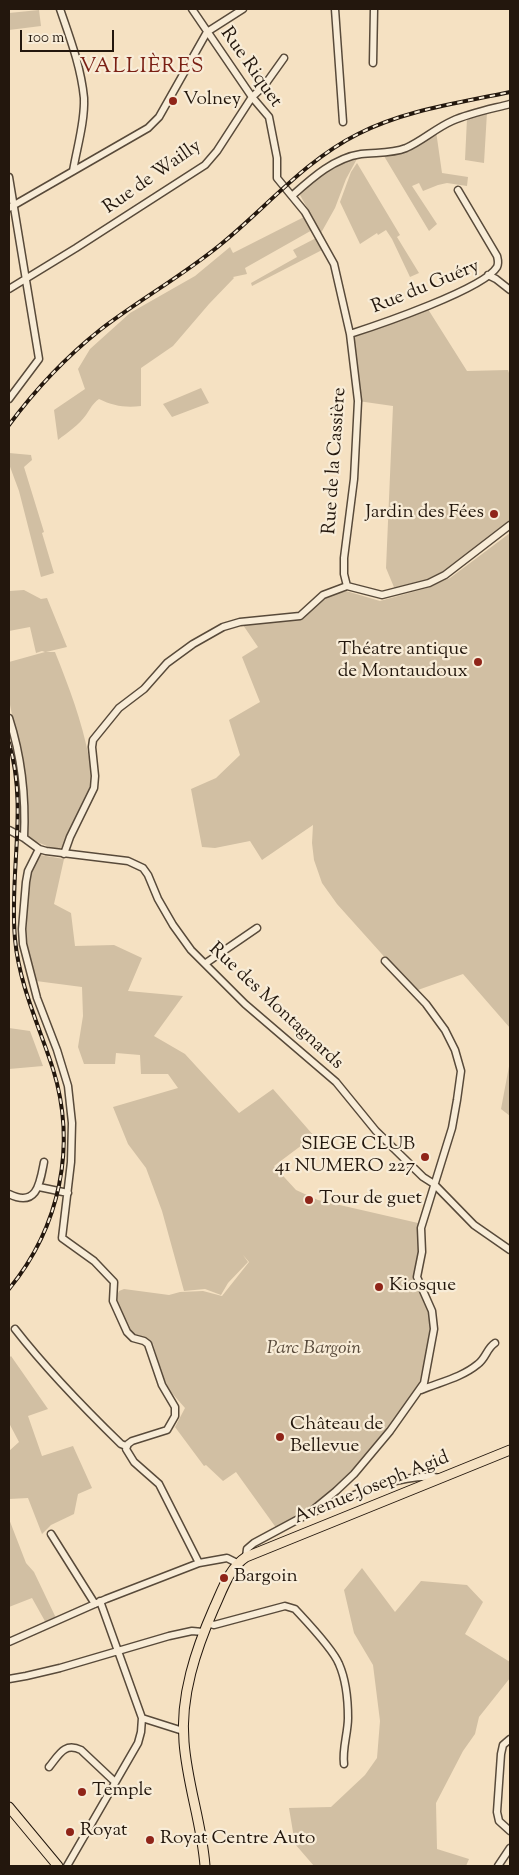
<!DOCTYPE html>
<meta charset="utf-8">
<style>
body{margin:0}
#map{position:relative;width:519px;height:1875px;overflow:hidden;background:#f5e1c2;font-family:"Sorts Mill Goudy",serif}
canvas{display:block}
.frame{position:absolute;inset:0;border:10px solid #23170d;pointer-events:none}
.scale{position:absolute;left:20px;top:30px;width:94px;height:22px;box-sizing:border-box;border:2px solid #23170d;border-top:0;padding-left:6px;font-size:15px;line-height:18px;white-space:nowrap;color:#23170d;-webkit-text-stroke:4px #f8ecd7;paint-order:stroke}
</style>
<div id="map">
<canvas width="519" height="1875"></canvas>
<div class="frame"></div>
<div class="scale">100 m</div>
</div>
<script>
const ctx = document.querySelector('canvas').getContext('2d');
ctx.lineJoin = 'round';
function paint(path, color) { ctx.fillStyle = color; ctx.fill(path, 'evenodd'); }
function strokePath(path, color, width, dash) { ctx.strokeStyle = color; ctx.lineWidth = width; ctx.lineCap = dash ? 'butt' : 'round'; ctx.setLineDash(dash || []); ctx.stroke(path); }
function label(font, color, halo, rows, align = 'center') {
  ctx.font = font + ' "Sorts Mill Goudy",serif'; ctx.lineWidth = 4.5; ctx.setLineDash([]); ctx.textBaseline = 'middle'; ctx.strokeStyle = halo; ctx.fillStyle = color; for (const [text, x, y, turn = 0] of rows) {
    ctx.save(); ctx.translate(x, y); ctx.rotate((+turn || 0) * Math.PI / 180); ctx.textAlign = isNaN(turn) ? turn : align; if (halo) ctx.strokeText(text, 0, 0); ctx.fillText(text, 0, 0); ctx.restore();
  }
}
const green = new Path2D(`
 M39,10L41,26L9,30V13Z
 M487,112L484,163L465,160L467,118Z
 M436,131L442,173L468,177L467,186L447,183L438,185L423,191L419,183L412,186L437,224L429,231L384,156L401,153Z
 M358,157L346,179L335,208L321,233L300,195C311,175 337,164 358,157Z
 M357,163L400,235L397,237L419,273L410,277L392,239L386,230L378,235L377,233L360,244L340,202L351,172Z
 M306,216L314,229L245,268L247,274L233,277L234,278L209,304L173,346L141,368V406C126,408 113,406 99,399C92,404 91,408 86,415C79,425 68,432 58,440L54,410L85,389L78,369L90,349L130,313L195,276L230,247L233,253Z
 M318,237L324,249L252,286L251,283L297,257L293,250Z
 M426,306L467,371L508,370L510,376V525L445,575L396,592L386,568L393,406L358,401L350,334Z
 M201,388L209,403L172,417L163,404Z
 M9,453L31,455L32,460L24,467L44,532L42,533L54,573L41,577L19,491L9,464Z
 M510,533V1028L463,974L415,991L337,904L322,883L314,860L312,843L313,825L262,860L250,841L215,848L202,847L191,789L216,778L240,755L229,720L260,702L242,657L258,647L243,625L303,619L323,597L346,591L380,601L427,588L450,578Z
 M24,590L41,599L47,598L67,647L46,652H55C69,687 82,721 89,758C91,768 94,778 92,789C87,807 71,830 62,847L57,850L27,838L26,834L27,806L24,774L9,700V662L45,652L42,651L36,653L30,627L9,631V591Z
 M40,855L64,859L54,904L71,913L75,946L114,945L142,958L128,991L183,996L154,1036L185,1054L239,1113L273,1089L314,1136L274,1166L296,1190L318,1200L418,1223V1259L413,1279L428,1309L430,1323V1339L417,1392L408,1406L343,1482L304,1514L277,1529L236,1472L223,1481L206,1465L204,1466L175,1427L185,1408L170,1391L163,1377L153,1344L149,1341L133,1336L115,1300L119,1291L124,1289L169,1295L180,1292L203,1291L222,1296L249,1262L243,1255L248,1262L228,1283L221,1295L205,1289L184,1291L162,1211L146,1168L128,1144L113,1107L178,1088L168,1074H141L140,1055L116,1053L115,1064H84L78,1047L83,1016L82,987L36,981L25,943L30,872Z
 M9,1028L30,1031L43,1066L9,1069Z
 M510,1061V1116L501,1109Z
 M11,1356L48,1409L28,1416L42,1456L73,1446L92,1488L78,1494L74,1514L51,1525L42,1534L28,1498L9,1499V1451L19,1442L9,1423V1358Z
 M9,1519L26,1563L34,1572L56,1618L46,1623L32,1598L9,1607Z
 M362,1568L395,1612L421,1581L467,1585L483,1602L465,1634L510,1662V1678L479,1717L475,1734L463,1751L436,1803L437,1849L469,1859L466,1866H314L295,1844L289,1808L331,1807L365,1775L377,1758L380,1721L373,1665L354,1633L344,1590Z`);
const minor = new Path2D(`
 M60,9C70,38 81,67 84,98C85,122 77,147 73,171
 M192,9L252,97L269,117L277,158V178L305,212L334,264L350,334L358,401L354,479L344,558V574L347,586
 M335,9L343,122
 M373,63L374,9
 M9,177L39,359L9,399
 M293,195C312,178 334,158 361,154C376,152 391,154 406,148C422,141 436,128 452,121C470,113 491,109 510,104
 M9,208L148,128L159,117L207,32L243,9
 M488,275L496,279L510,290
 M9,289L76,248L205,165L217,151L252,97L264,86L284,58
 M350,334C378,325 484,289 497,267C499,263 498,260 497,256L458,190
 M347,586L382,595L429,583L445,575L510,525
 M9,718C22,758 26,796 24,838
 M9,830L24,838L39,849L46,851L128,861L143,868L148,875L158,899L173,925L191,950L245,1004L336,1082L376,1131L423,1177L434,1184L474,1225L510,1250
 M39,849L28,871L26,882L22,929L23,944L37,998L57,1050L68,1086L72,1123L71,1162L62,1238L94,1261L114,1282L113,1301L127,1332L133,1338L144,1341L148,1344L162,1385L175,1407V1416L167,1430L132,1441L128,1444L126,1449L134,1462L159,1484L199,1563
 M64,854L70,837L94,788L95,776L92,747L93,740L119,708L144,689L167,663L193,644L223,627L240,622L300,616L323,595L347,586
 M206,963L257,928
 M39,1187L68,1193
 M9,1194C37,1208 40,1183 44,1162
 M15,1329C47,1370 84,1408 121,1444L126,1446
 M421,1390C440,1382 461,1378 478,1364C486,1358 487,1348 495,1343
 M316,1511C349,1497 404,1471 440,1478
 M51,1534L95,1604
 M246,1557L247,1549L254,1543L308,1514L336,1491L354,1474L390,1431L424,1383L434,1329L432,1311L417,1277L422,1252L421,1228L452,1128L457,1100L461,1071L455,1050L445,1030L426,1004L385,961
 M207,1623L214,1625L285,1606L295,1609C307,1622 333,1649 339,1664C346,1680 348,1700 348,1718C348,1733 342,1749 344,1764
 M9,1642L106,1599L199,1563L227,1558L237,1563
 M9,1679L26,1676L60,1668L169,1636L192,1631L203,1632
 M142,1718L183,1731
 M510,1739L503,1745L501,1754L497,1812L499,1821L510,1831
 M49,1767C59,1755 64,1742 81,1750L115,1782
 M67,1866L138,1743L141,1732L142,1718L100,1601
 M498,1866L510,1848`);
const major = new Path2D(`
 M9,1807L58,1866
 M205,1866C202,1824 187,1784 184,1742C180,1696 196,1649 214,1608C222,1591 229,1568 246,1557L510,1450`);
const rail = new Path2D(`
 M9,425C35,390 66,357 100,330C139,300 182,276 220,245C266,208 304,161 358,134C405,110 459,103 510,92
 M9,743C28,807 9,873 15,939C19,984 39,1026 53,1069C77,1146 60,1227 9,1289`);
const markers = [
 [173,101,5,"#8f2418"],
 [494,514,5,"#8f2418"],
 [478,662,5,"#8f2418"],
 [425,1157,5,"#8f2418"],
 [309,1200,5,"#8f2418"],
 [379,1287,5,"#8f2418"],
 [280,1437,5,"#8f2418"],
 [224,1578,5,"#8f2418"],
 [82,1792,5,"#8f2418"],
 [70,1832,5,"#8f2418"],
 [150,1840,5,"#8f2418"]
];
const streetNames = [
 ["Rue Riquet",250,68,55],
 ["Rue de Wailly",153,178,-35],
 ["Rue du Guéry",426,288,-22],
 ["Rue de la Cassière",336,461,-86],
 ["Rue des Montagnards",275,1007,43],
 ["Avenue Joseph Agid",372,1489,-22]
];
const poiNames = [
 ["Volney",183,101],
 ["Jardin des Fées",484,514,"right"],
 ["Théatre antique",468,651,"right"],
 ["de Montaudoux",468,673,"right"],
 ["SIEGE CLUB",415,1146,"right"],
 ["41 NUMERO 227",415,1168,"right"],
 ["Tour de guet",319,1200],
 ["Kiosque",389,1287],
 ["Château de",290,1426],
 ["Bellevue",290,1448],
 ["Bargoin",234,1578],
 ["Temple",92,1792],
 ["Royat",80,1832],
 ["Royat Centre Auto",160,1840]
];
const parkNames = [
 ["Parc Bargoin",314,1350]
];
const quarterNames = [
 ["VALLIÈRES",142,68]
];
paint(green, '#d1bfa3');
strokePath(minor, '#584a3a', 9);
strokePath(major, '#23170d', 11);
strokePath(minor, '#f8ecd7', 6);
strokePath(major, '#f5e1c2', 9);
strokePath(rail, '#23170d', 4);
strokePath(rail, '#f8ecd7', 2, [5.5]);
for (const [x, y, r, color] of markers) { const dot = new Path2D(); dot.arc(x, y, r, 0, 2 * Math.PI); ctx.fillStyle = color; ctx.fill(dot); strokePath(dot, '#f8ecd7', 2); }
label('19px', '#23170d', '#f8ecd7', streetNames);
label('19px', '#23170d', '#f8ecd7', poiNames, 'left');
label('italic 19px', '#57493a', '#f8ecd7', parkNames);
ctx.letterSpacing = '1px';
label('21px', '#7a1f14', '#f8ecd7', quarterNames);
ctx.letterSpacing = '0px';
</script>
